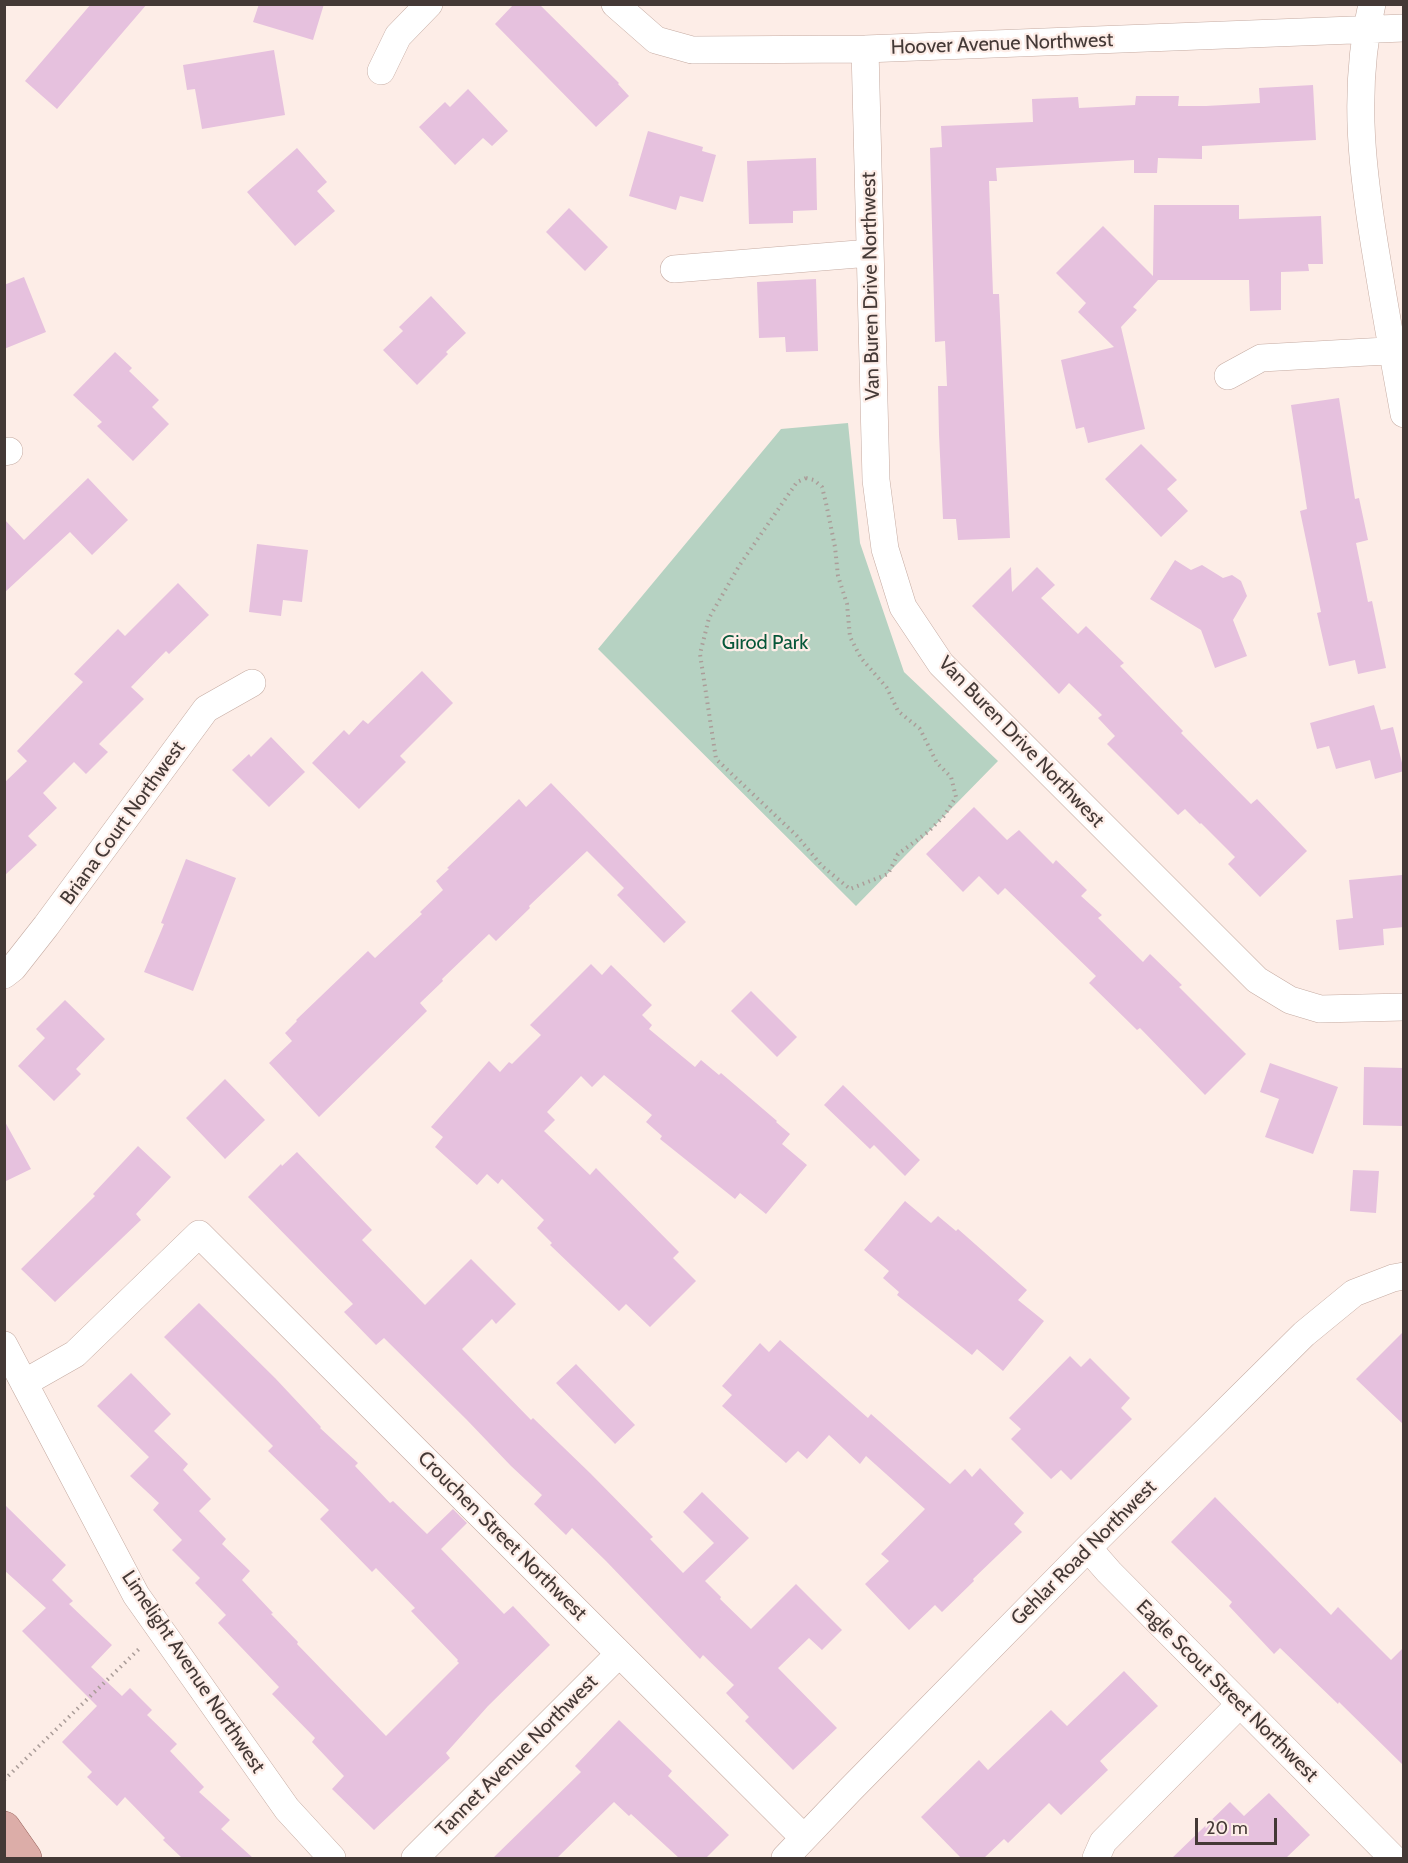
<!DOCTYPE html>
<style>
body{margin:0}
#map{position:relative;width:1408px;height:1863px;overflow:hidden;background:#fdede7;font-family:Cabin,sans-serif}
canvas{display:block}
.frame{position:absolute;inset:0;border:6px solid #443936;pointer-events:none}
.scale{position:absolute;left:1195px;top:1818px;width:82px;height:27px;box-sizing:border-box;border:3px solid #443936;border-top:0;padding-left:8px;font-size:18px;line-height:21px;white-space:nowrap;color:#443936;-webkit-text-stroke:4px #fdede7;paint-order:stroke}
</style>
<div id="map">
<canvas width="1408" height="1863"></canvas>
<div class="frame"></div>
<div class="scale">20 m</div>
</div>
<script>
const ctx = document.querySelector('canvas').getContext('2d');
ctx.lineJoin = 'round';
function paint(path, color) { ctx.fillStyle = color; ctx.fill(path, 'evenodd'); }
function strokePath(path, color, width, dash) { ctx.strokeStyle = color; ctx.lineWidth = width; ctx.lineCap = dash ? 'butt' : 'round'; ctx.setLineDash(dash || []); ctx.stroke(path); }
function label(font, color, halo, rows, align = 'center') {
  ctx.font = font + ' Cabin,sans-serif'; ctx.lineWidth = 4.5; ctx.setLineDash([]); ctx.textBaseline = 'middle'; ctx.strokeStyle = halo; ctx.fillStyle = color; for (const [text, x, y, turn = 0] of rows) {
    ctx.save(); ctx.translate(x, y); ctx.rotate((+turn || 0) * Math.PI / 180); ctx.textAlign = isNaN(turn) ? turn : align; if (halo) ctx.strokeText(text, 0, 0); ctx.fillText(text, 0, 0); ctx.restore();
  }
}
const green = new Path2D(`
 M848,423L860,543L904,672L998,761L856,906L598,649L781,429Z`);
const building = new Path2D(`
 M91,4H147L57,109L25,81Z
 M259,4H324L313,40L253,22Z
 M514,4H539L619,83L618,84L629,96L596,127L495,24Z
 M274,50L285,115L202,129L195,89L187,90L183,65Z
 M1313,85L1316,140L1202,146V159L1158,158L1157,173H1134V160L996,168L997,181H989L993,294H999L1010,538L958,540L956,519H943L939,434L938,386H947L945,341L935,342L930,148L942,147L941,126L1033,122L1032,99L1078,97L1079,108L1135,105L1136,96H1179L1178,106H1206L1260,103L1259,88Z
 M468,89L508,131L492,146L483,138L455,165L419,127L445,102L450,107Z
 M648,131L703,147L702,151L716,155L703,202L680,196L676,210L629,196Z
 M297,148L327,182L317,191L335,211L295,246L247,192Z
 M816,158L817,210L793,211V223L749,224L747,161Z
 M1154,205H1239V219L1321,216L1323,264H1308L1309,271L1281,272V310L1250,311L1249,280H1158L1133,307L1137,310L1121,327L1145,429L1088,443L1084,427L1076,429L1061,360L1114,347L1078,312L1086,303L1056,273L1103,226L1153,276Z
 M569,208L608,247L585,271L546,232Z
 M24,277L46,332L4,349V285Z
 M816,279L818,351L786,352L785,337L759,338L757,282Z
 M431,296L466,333L446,352L448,354L417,385L383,350L403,331L399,327Z
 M115,352L132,368L129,371L159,400L152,407L169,424L133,461L97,426L102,422L73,395Z
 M1339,398L1355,499L1359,498L1368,540L1356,543L1368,602L1372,601L1386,668L1358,674L1355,660L1329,666L1317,613L1321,612L1300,511L1307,509L1291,405Z
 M1141,444L1177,480L1167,489L1188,511L1161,537L1105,479Z
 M88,478L128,520L92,555L70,532L4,593V519L24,540Z
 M257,544L308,550L302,602L283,600L281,616L249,612Z
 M1175,560L1191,570L1202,565L1223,578L1232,575L1241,581L1247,596L1233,620L1247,656L1215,668L1201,630L1150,599Z
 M1011,567L1012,592L1037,567L1055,585L1041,598L1078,634L1086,626L1124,663L1120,666L1183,731L1181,733L1251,804L1257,799L1307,851L1260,897L1228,864L1235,857L1201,823L1200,824L1185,809L1178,815L1107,744L1115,736L1098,718L1102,715L1069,683L1059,694L972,606Z
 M178,583L209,615L169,654L166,651L131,687L144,699L99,744L108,752L86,774L74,762L43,793L57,808L28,836L37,845L4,876V783L27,761L17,751L83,682L74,674L118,629L125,636Z
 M422,671L453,703L400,756L406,762L359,809L312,763L344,730L349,735L363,720L368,724Z
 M1374,705L1381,730L1393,727L1404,771L1375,779L1370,760L1336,769L1329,746L1317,749L1310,723Z
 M271,737L305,772L269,807L232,770L249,754L251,757Z
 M551,783L686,922L664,943L617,895L624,888L587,851L529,906L530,908L496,941L489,934L442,979L443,981L420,1003L427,1011L319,1117L269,1063L292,1041L285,1033L297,1021L296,1020L368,951L375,958L422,914L420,912L443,890L436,881L449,869L447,868L519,799L526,807Z
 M974,807L1007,840L1019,830L1053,864L1056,860L1087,890L1081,896L1102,915L1098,918L1143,962L1150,954L1182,985L1179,987L1246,1054L1205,1095L1140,1028L1137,1030L1089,983L1096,976L1005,888L998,895L979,876L963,892L926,854Z
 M186,859L236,878L193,991L144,972L164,924L161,923Z
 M1402,875L1404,927L1383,929L1384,945L1339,950L1336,920L1353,918L1349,880Z
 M591,964L602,975L611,965L652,1005L642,1015L652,1025L649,1029L695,1067L701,1060L719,1075L721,1073L777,1121L776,1122L790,1134L782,1144L807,1165L766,1214L740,1193L735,1199L660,1139L662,1136L646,1122L652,1115L604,1075L592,1087L581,1076L547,1112L555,1120L544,1131L590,1175L596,1168L679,1252L673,1258L696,1281L650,1327L626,1304L619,1311L550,1245L552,1243L537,1228L544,1220L502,1179L498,1184L487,1174L477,1185L435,1147L443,1137L431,1127L489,1061L500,1072L509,1062L512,1064L541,1035L530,1025Z
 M751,991L797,1037L777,1057L731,1011Z
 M65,1000L105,1039L76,1069L81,1074L54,1101L18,1066L45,1038L36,1029Z
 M1270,1063L1338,1087L1313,1154L1265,1137L1279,1099L1260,1092Z
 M1364,1067L1404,1068V1126L1363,1125Z
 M225,1079L265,1120L225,1159L186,1118Z
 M843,1085L920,1160L905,1176L874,1145L870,1149L824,1105Z
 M4,1120L31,1169L4,1182Z
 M138,1146L171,1177L136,1214L141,1220L55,1302L21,1269L95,1196L93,1194Z
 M297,1152L372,1230L362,1240L425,1305L471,1259L516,1304L496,1324L492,1319L462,1349L531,1420L533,1418L590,1473L653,1537L650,1539L683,1573L714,1543L683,1512L702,1492L749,1538L705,1581L721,1597L720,1599L751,1629L796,1584L842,1630L822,1650L809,1638L778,1668L837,1728L793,1770L745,1721L749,1717L726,1693L734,1685L703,1655L700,1659L606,1561L572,1528L566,1535L534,1504L542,1495L511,1466L466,1419L384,1338L376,1345L344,1312L353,1304L248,1197L281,1164L282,1166Z
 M1353,1170L1379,1171L1376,1213L1350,1211Z
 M905,1201L931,1223L938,1216L956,1231L958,1229L1027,1290L1018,1300L1044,1321L1003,1371L977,1349L972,1355L897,1295L899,1292L883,1278L889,1271L864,1250Z
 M199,1303L275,1378L321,1427L320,1428L358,1463L355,1466L390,1503L393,1501L427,1534L453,1509L467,1523L441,1549L504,1614L513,1606L550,1645L488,1706L446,1753L450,1758L374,1830L332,1789L344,1776L312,1742L315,1738L272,1694L279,1687L218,1623L226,1615L195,1583L200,1578L172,1550L182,1540L153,1510L159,1503L130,1476L149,1457L97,1406L131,1373L171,1414L154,1431L188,1464L183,1470L211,1499L199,1511L226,1539L222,1544L250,1571L242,1580L273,1613L271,1614L298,1642L297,1644L386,1736L459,1663L457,1661L458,1660L411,1611L415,1608L376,1568L372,1572L320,1519L329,1510L268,1451L273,1446L164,1337Z
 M1404,1331V1425L1356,1379Z
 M780,1340L868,1418L871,1414L950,1484L965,1469L972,1477L980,1468L1024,1513L1014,1524L1022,1532L973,1579L974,1581L942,1612L935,1605L909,1630L865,1584L889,1561L881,1554L925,1509L866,1456L860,1464L829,1435L807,1459L798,1451L786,1463L722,1406L732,1395L722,1386L760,1343L769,1352Z
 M1070,1356L1081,1367L1090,1358L1130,1398L1121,1408L1132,1419L1071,1480L1061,1470L1051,1479L1011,1439L1021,1429L1009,1418Z
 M576,1364L635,1425L615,1444L556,1383Z
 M1215,1497L1331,1615L1338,1607L1391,1660L1404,1647V1766L1339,1702L1338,1704L1280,1648L1274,1654L1229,1606L1232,1602L1171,1542Z
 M4,1504L66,1565L52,1580L73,1601L69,1604L112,1645L91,1667L122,1696L130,1688L152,1710L147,1715L177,1744L170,1751L204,1787L199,1792L230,1820L221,1829L253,1858H182L163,1840L165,1838L125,1797L117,1806L87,1777L92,1772L62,1742L97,1706L22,1631L46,1608L4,1570Z
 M1124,1671L1158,1706L1100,1761L1108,1770L1061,1815L1049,1803L1008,1843L1004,1839L984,1858H961L921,1817L979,1760L988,1770L1051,1710L1067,1726Z
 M619,1720L672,1771L668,1776L729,1835L706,1858H679L631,1814L629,1816L614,1802L557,1858H493L581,1772L575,1766Z
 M1269,1793L1310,1835L1286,1858H1172L1230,1802L1244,1816Z`);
const path = new Path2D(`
 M806,478L814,480L822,487L826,503L835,547L838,576L847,604L850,637L861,658L887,688L898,711L920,729L937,763L951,777L956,797L944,816L928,832L898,854L888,874L850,889L822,866L797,836L716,759L700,654L709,618L739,566L797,482Z
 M4,1780L141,1647`);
const minor = new Path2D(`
 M615,4L656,40L692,50L865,49L1404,28
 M1372,4C1351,93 1363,178 1378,266C1386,316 1395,365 1404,414
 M865,49L876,480L885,549L903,607L941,664L1257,980L1290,1000L1320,1009L1404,1007
 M381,71L398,36L429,4
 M674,269L870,253
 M1228,376L1261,358L1404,350
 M4,452L9,451
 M4,975L13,968L46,926L206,709L252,683
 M4,1345L136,1595L287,1809L332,1858
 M24,1383L75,1354L199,1234L804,1838
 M1088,1548L1109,1572L1393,1858
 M415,1858L619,1654
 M785,1858L849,1791L1088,1548L1304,1334L1354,1293L1393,1278L1404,1276
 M1096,1858L1103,1842L1240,1704`);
const major = new Path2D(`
 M4,1828L25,1858`);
const streetNames = [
 ["Hoover Avenue Northwest",1002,44,-2],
 ["Van Buren Drive Northwest",871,286,-91],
 ["Van Buren Drive Northwest",1021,742,46],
 ["Briana Court Northwest",123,823,-54],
 ["Crouchen Street Northwest",502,1536,45],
 ["Gehlar Road Northwest",1084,1553,-45],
 ["Limelight Avenue Northwest",193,1672,56],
 ["Eagle Scout Street Northwest",1227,1691,45],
 ["Tannet Avenue Northwest",517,1756,-45]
];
const parkNames = [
 ["Girod Park",765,643]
];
paint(green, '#b6d2c2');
paint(building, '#e6c1de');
strokePath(minor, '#c5aba2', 28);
strokePath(major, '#97615a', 34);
strokePath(path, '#ab9d99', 4, [1.5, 4.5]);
strokePath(minor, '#fff', 27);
strokePath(major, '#dcada8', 33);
label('20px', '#443936', '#fdede7', streetNames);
label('20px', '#065739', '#fdede7', parkNames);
</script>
